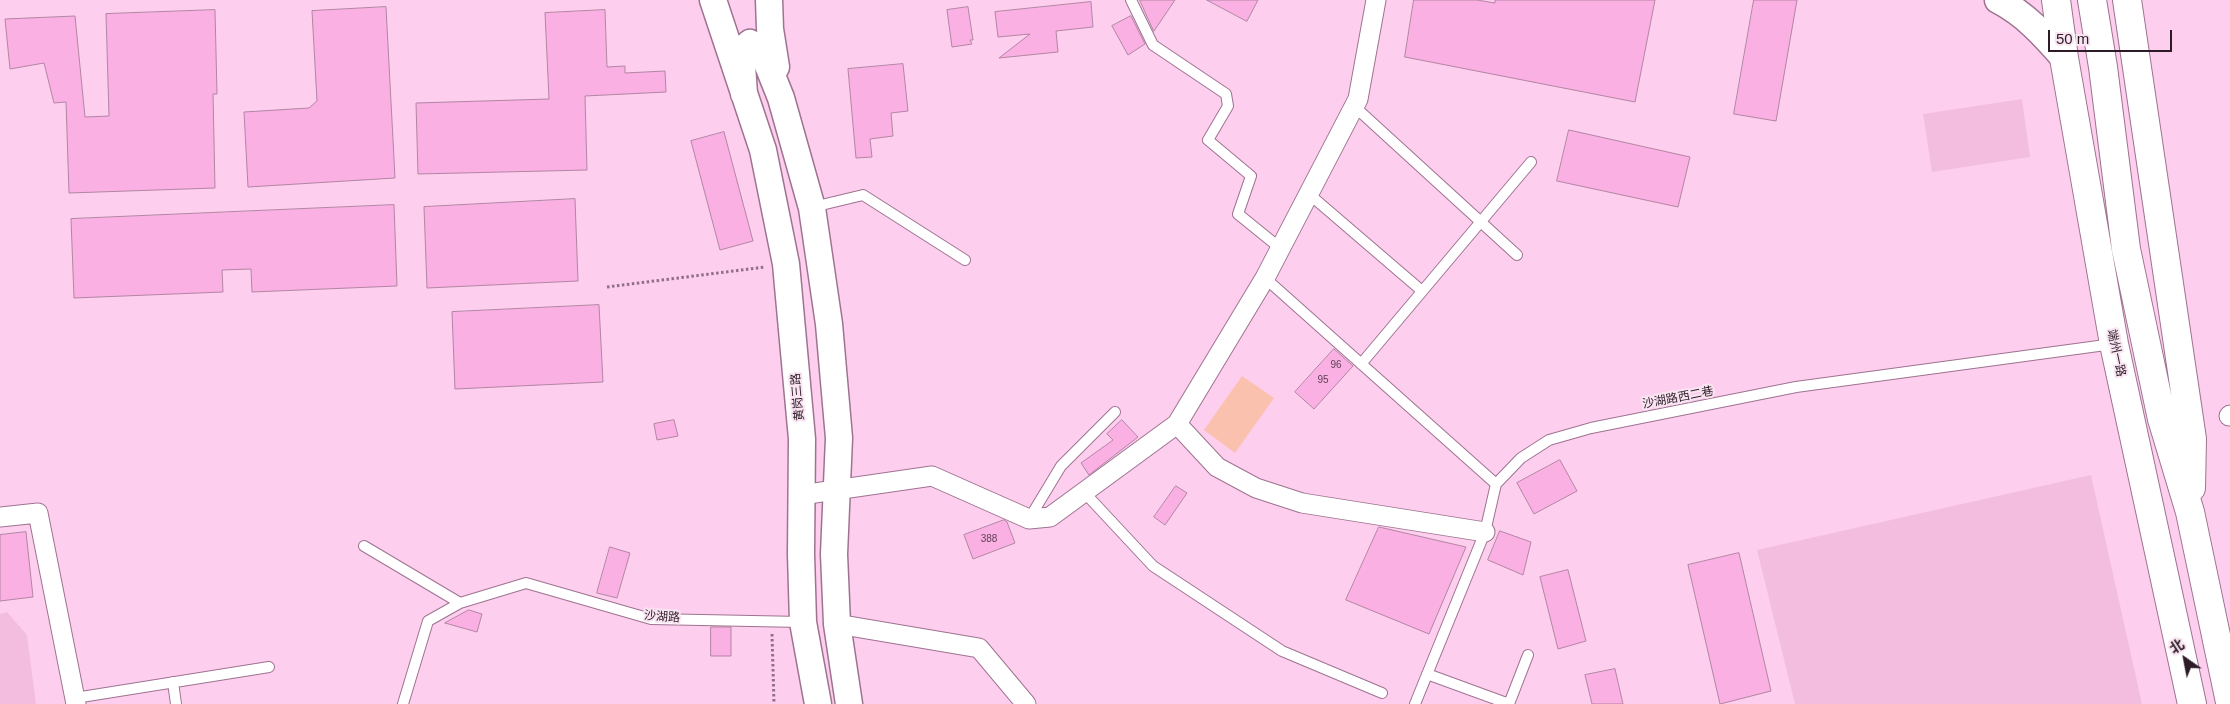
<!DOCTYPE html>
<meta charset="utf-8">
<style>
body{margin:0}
#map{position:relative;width:2230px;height:704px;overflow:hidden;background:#feceee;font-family:Helvetica,"Noto Sans SC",sans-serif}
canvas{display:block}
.north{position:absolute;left:2160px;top:634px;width:50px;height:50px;-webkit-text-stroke:4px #f9e5f2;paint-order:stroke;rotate:327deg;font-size:14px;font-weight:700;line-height:20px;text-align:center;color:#2d1c28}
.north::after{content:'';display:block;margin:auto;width:18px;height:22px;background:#2d1c28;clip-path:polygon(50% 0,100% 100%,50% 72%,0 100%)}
.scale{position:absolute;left:2048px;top:30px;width:124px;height:22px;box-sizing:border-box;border:2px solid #2d1c28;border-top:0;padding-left:6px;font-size:15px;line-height:18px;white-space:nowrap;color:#2d1c28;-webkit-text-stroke:4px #f9e5f2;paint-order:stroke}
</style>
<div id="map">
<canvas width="2230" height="704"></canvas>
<div class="north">北</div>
<div class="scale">50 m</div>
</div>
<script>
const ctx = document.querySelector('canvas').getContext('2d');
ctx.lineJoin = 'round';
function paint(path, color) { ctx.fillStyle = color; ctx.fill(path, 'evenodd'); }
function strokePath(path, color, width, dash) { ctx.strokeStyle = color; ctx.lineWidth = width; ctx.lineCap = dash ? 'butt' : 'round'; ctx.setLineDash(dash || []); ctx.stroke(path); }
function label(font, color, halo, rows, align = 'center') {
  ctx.font = font + ' Helvetica,"Noto Sans SC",sans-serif'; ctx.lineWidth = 4; ctx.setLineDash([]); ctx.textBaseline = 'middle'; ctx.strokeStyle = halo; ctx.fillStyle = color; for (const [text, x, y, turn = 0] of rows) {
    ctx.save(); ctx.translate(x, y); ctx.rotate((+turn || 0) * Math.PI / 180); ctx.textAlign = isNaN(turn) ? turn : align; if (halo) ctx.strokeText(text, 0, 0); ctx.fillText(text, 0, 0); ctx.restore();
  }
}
const built = new Path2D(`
 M2022,99L2030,157L1932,172L1923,114Z
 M2091,475L2142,704H1795L1757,550Z
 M7,612L27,635L36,704H0V614Z`);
const green = new Path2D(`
 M1242,376L1274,398L1235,453L1204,430Z`);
const building = new Path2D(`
 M1140,0H1175L1154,31Z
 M1207,0H1258L1247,21Z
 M1414,0H1477L1495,3V0H1655L1635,102L1405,57Z
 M1754,0H1797L1776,121L1734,114Z
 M1091,2L1093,27L1056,31L1058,52L999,58L1030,34L998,37L995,12Z
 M386,7L395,178L248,187L244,112L309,108L317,101L312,11Z
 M968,7L973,40H970L972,44L952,47L947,10Z
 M215,10L217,94H213L215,188L69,193L66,102L54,103L44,63L10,69L5,19L75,16L85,117L109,116L106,14Z
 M605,10L607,67L625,66V73L665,71L666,92L585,96L587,170L418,174L416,103L549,99L545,13Z
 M1131,16L1145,44L1128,55L1112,26Z
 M903,64L908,111L891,113L893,136L870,139L872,157L856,158L848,69Z
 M1569,130L1690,157L1678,207L1557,181Z
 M724,132L753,241L720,250L691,141Z
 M575,199L578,281L427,288L424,207Z
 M394,205L397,286L252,292L251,269L222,270L223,292L74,298L71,219Z
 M599,305L603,382L455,389L452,312Z
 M1334,349L1353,366L1314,409L1295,392Z
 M674,420L678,436L657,440L654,424Z
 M1122,420L1138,437L1089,475L1081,463L1113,440L1107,434Z
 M1560,460L1577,491L1534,514L1517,483Z
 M1176,486L1187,493L1165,525L1154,517Z
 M1004,520L1007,522L1015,543L973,559L964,535Z
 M1379,527L1466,547L1429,634L1346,600Z
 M1500,531L1531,542L1523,575L1488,560Z
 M26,532L33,597L0,601V535Z
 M610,547L630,553L617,598L597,593Z
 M1739,553L1771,691L1720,704L1688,565Z
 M1568,570L1586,641L1558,649L1540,577Z
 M469,610L482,614L477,632L445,623Z
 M711,627H731V656H711Z
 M1615,669L1623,704H1592L1585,675Z`);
const path = new Path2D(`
 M607,287L765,267
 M772,634L774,704`);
const lane = new Path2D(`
 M1131,0L1153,45L1226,94L1228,106L1208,140L1251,176L1238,214L1280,248
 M1355,107L1517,255
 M1309,194L1422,291
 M813,207L863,195L965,260
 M1265,278L1496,484
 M1361,364L1531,162
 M1084,492L1153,566L1282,651L1382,693
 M1029,519L1061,466L1115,412
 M364,546L460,603
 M1427,674L1509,704
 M173,682L176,704
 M75,698L269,667
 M403,704L428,621L460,603L526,583L651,619L802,622
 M1415,704L1485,532L1496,484L1521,458L1549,440L1591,428L1796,387L2113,344
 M1509,704L1528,655`);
const street = new Path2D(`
 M2229,416L2230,415
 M1177,424L1217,467L1256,488L1302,503L1485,532
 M801,495L932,476L1029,519L1050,517L1177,424L1265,278L1358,99L1376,0
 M0,517L38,513L76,704
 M837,624L979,648L1026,704`);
const secondary = new Path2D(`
 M713,0L763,150L786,264L802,439L801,554L803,622L818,704
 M769,0L770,29L776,67
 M1998,0C2025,14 2044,35 2064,58
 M744,94L741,51L750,43L761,48L781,98L812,208L829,324L839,438L834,554L837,624L849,704`);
const primary = new Path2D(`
 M2056,0L2064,58L2114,344L2192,704
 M2092,0L2103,67L2126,249L2162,419L2190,512L2230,702
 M2127,0L2192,439L2191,488`);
const numberNames = [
 ["96",1336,365],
 ["95",1323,380],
 ["388",989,539]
];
const streetNames = [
 ["端州一路",2116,353,78],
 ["黄岗三路",798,397,-95],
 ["沙湖路西二巷",1678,398,-11],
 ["沙湖路",662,617,4]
];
paint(built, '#f3bde0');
paint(green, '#fac1ae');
paint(building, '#fab0e2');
strokePath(building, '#b285a3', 1);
strokePath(lane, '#9e7390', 12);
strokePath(street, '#9e7390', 21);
strokePath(secondary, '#9e7390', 29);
strokePath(primary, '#9e7390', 30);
strokePath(path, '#907086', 3, [2.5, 2.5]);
strokePath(lane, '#fff', 10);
strokePath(street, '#fff', 19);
strokePath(secondary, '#fff', 26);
strokePath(primary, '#fff', 28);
label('10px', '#604156', null, numberNames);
label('12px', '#2d1c28', '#f9e5f2', streetNames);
</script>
